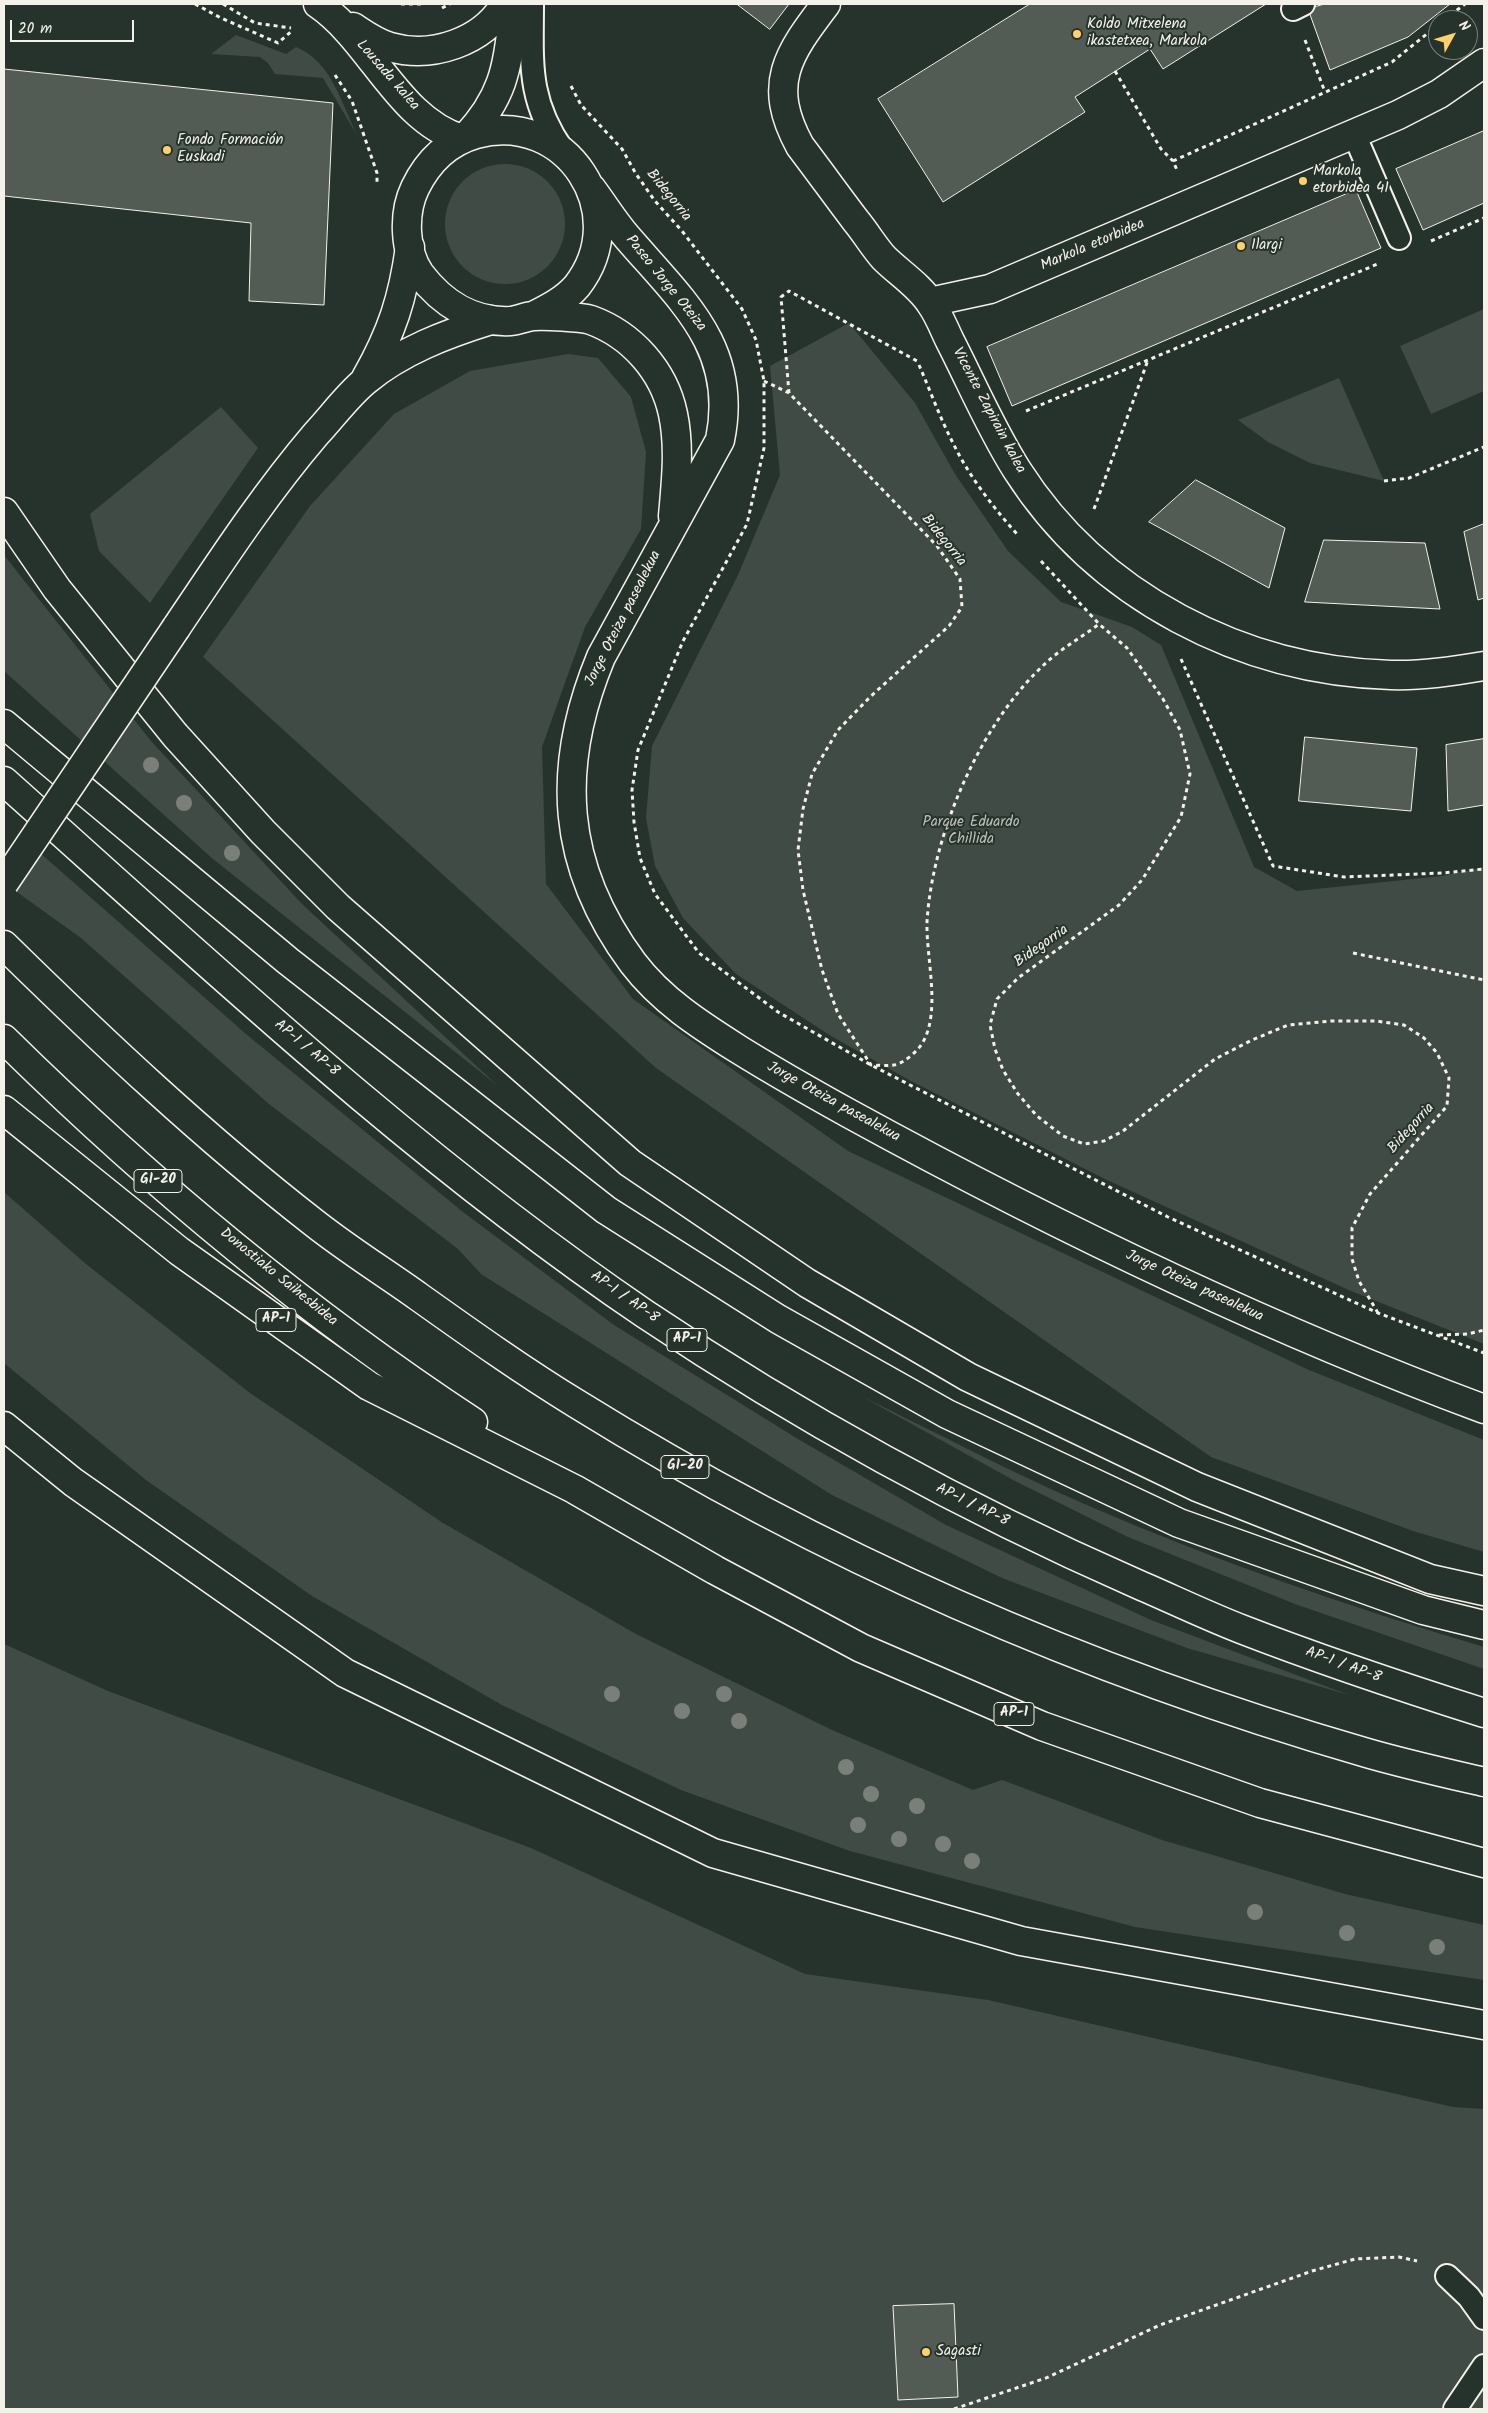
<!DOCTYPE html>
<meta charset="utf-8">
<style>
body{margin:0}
#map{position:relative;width:1488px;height:2413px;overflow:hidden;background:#26332d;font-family:Kalam,sans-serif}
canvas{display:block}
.frame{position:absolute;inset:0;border:5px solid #f4f1e8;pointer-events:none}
.north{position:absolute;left:1428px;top:10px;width:50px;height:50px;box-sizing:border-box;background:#26332d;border:1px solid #787f78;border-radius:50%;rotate:51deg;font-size:14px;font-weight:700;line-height:20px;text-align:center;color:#f4f1e8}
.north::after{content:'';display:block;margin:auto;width:18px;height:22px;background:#ffd166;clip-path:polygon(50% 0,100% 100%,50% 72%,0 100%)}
.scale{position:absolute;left:10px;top:20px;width:124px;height:22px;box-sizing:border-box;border:2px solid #f4f1e8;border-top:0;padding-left:6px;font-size:15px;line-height:18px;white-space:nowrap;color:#f4f1e8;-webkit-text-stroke:4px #26332d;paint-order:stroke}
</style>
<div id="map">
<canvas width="1488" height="2413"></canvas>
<div class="frame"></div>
<div class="north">N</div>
<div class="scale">20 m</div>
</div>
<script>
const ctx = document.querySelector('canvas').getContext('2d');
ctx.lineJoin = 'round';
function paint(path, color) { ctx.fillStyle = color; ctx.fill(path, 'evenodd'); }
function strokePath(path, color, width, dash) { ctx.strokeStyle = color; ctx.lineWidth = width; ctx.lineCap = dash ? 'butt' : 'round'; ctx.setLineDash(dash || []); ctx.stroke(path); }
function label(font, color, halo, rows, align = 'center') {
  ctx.font = font + ' Kalam,sans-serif'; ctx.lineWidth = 4; ctx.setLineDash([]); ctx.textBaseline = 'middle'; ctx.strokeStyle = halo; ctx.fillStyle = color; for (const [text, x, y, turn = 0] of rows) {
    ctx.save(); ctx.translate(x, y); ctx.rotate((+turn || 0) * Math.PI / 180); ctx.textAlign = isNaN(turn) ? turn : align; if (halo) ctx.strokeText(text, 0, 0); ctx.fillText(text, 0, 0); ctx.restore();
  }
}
const green = new Path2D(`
 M236,35L286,54L296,47C331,61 342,104 357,135L323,78L275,74L268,63L260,57L211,54Z
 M445 224a60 60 0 1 1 120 0a60 60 0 1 1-120 0Z
 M1484,309V391L1431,414L1400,346Z
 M849,323L915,403L955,474L1008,551L1061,602L1132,627L1161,645L1254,867L1297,891L1442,876L1484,867V1344L1351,1291L1107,1180L909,1080L831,1036L736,974L683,918L655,866L646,818L652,746L738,575L780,475L770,366Z
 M568,354L598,358L631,397L646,452L641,529L585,627L542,747L546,884L633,999L848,1151L1309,1370L1484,1440V1552L1413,1531L1211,1457L656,1068L203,657L310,506L394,414L470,371Z
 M1339,378L1384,481L1310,463L1268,442L1238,420Z
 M221,407L258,448L150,603L99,551L90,514Z
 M4,555L151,741L302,904L498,1086L213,859L4,671Z
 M39,852L246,1034L463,1212L614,1325L798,1439L946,1525L1151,1620L1349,1695L1187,1648L1002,1578L832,1495L481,1274L458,1249L269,1104L81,938L10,887Z
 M4,1192L86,1264L250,1393L443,1523L636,1634L832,1730L973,1790L1002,1780L1162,1840L1345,1894L1484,1925V1980L1135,1927L850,1851L681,1790L502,1705L312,1596L146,1480L4,1363Z
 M861,1396C937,1433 1012,1473 1089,1506C1218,1562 1350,1607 1484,1647V1669L1295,1604L1128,1537L1015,1481Z
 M4,1644L108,1691L531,1848L805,1974L988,2000L1453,2107L1484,2109V2409H4Z`);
const building = new Path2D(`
 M737,4H789L770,29Z
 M1030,4H1266L1163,69L1150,49L1075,97L1085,112L943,202L878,99Z
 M1325,4H1450L1408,37L1330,70L1308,9Z
 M4,69L333,103L324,305L249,301L251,223L4,196Z
 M1484,131V203L1423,230L1396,169Z
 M1356,190L1381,248L1012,406L987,347Z
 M1196,480L1285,528L1269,588L1149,522Z
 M1484,524V598L1478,600L1464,532Z
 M1324,540L1425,543L1440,609L1305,602Z
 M1305,737L1417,748L1411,811L1299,801Z
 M1484,739V805L1448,811L1446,745Z
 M954,2304L958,2397L898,2400L893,2306Z`);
const path = new Path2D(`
 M195,4L221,18L278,43L293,30
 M223,4L255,23L291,28
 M401,4H421
 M442,8L450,4
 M1444,20L1465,4
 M1305,40L1325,92
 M1115,71L1161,149L1173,161L1177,170
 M335,75L352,101L377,173V183
 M571,86L581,105L622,149L636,174L655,201L682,231L742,309L756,340L764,381V448L747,524L683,641L638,750L632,790L634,822L640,858L655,894L699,953L778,1012L871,1065L1168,1217L1378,1313L1484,1353
 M1173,161L1392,62L1438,25
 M1431,241L1484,218
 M919,365C930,390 940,418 953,443C969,476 992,506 1017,534
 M764,381L789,393L937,546L960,579L962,607L949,626L871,696L838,730L812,774L803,809L798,850L803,890L822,970L838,1014L871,1065C878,1065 886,1066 894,1065C903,1064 918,1051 923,1042C941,1010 926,958 927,922C932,835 981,721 1047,662C1062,648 1082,637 1099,624
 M789,393L781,297L789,291L917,361
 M1026,411L1380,263
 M1384,481L1409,478L1484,447
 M1094,509L1148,360
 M1041,561L1099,624L1127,648L1163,699L1180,730L1190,774L1181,817L1142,880L1119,905L1018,978L997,999L990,1025L995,1049L1003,1070L1018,1094L1037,1116L1063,1136L1084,1144L1104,1141L1123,1131L1215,1059L1252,1040L1288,1025L1331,1021H1376L1404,1025L1424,1038L1437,1053L1449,1078L1447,1106L1370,1194L1352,1228V1259L1359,1281L1378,1313
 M1181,659L1273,866L1344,877L1442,873L1484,869
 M1353,953L1484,980
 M1439,1335L1468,1334L1484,1330
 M954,2409L1046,2378L1160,2325L1312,2271L1355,2259L1399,2257L1417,2261`);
const service = new Path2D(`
 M532,4C532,63 527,99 563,151
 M1293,9L1303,4
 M1354,134L1399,238
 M1447,2276L1469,2297L1484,2318
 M1455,2409L1484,2366`);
const minor = new Path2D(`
 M318,4C371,40 398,120 462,139
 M826,4C788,54 766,84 800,146C819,171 837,196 856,221C866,233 874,247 884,258C899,273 920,286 931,304C939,315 944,329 950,341C972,384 991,429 1017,470C1098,597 1243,671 1391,675C1422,676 1454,671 1484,666
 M353,27C365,35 376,43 390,47C432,59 483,42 505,4
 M466,137C508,92 507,62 515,4
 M591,188C603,204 614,222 627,237C682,301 739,348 720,440L601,657C555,768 561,866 633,963C661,1000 700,1025 738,1049C775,1072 812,1093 850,1114C1054,1226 1266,1328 1484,1409
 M930,302L990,289L1398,115L1439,94L1484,63
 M533,316C549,308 565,300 577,286C634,213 566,109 476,134C448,142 428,161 415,188C403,213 404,251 420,274C442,303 473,323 511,321C518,320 525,317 533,316C544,315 581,317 591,320C632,335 664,371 673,414C680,447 676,482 673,516`);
const tertiary = new Path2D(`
 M366,378C392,332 403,298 410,247
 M176,628C221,561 264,495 316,434C332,417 347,396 365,381C401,351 446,334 491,320`);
const motorway = new Path2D(`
 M4,512L57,589L175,735L263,832L338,907L630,1163L807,1283L968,1377L1197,1487L1430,1579L1484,1591
 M4,724L288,961L606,1210L778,1319L947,1414L1179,1523L1423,1610L1484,1625
 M4,781C211,966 415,1158 645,1314C800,1418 964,1508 1135,1583C1170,1598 1205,1615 1241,1629C1321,1660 1402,1687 1484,1713
 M4,945C103,1042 204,1137 313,1222C347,1249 384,1272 419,1297C471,1334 523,1371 577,1404C822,1556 1090,1673 1367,1753C1405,1764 1445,1773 1484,1782
 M4,1039C146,1179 306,1312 473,1422
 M4,1110L179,1251L369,1386L574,1489L715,1570L861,1648L1042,1726L1260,1803L1484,1863
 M4,1426L73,1482L345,1673L713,1853L1021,1941L1484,2025`);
const tertiaryBridge = new Path2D(`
 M4,883L176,628`);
const trees = [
 [151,765],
 [184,803],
 [232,853],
 [612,1694],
 [724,1694],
 [682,1711],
 [739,1721],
 [846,1767],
 [871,1794],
 [917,1806],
 [858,1825],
 [899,1839],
 [943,1844],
 [972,1861],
 [1255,1912],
 [1347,1933],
 [1437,1947]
];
const markers = [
 [1077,34,5,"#ffd166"],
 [167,150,5,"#ffd166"],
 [1303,181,5,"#ffd166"],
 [1241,246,5,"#ffd166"],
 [926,2352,5,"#ffd166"]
];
const shields = [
 [158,1181,48],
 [276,1320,40],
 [687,1340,40],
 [685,1467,48],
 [1014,1714,40]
];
const shieldNames = [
 ["GI-20",158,1181],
 ["AP-1",276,1320],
 ["AP-1",687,1340],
 ["GI-20",685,1467],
 ["AP-1",1014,1714]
];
const poiNames = [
 ["Koldo Mitxelena",1087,25],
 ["ikastetxea, Markola",1087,42],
 ["Fondo Formación",177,141],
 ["Euskadi",177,158],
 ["Markola",1313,172],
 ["etorbidea 41",1313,189],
 ["Ilargi",1251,246],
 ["Sagasti",936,2352]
];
const streetNames = [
 ["Lousada kalea",387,76,49],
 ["Bidegorria",668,196,51],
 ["Markola etorbidea",1093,246,-23],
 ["Paseo Jorge Oteiza",665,284,51],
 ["Vicente Zapirain kalea",988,411,62],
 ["Bidegorria",943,541,51],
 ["Jorge Oteiza pasealekua",624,619,-63],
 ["Bidegorria",1042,947,-35],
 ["AP-1 / AP-8",306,1049,40],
 ["Jorge Oteiza pasealekua",833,1103,29],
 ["Bidegorria",1412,1129,-48],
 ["Donostiako Saihesbidea",278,1278,39],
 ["Jorge Oteiza pasealekua",1194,1287,25],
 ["AP-1 / AP-8",624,1298,35],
 ["AP-1 / AP-8",972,1506,26],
 ["AP-1 / AP-8",1343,1666,20]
];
const parkNames = [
 ["Parque Eduardo",971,823],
 ["Chillida",971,840]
];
paint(green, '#414b45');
paint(building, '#525c55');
strokePath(building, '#f4f1e8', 1);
strokePath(service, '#f4f1e8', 26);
strokePath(minor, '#f4f1e8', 31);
strokePath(tertiary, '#f4f1e8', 31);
strokePath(motorway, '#f4f1e8', 31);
strokePath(path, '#f4f1e8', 3, [4, 4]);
strokePath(service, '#26332d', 22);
strokePath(minor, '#26332d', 28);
strokePath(tertiary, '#26332d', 28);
strokePath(motorway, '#26332d', 28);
strokePath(tertiaryBridge, '#f4f1e8', 31, []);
strokePath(tertiaryBridge, '#26332d', 28);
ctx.fillStyle = '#7a8079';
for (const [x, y] of trees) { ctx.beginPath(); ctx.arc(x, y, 8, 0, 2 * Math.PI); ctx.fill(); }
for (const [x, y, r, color] of markers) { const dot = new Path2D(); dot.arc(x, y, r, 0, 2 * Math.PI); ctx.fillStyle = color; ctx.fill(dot); strokePath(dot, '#26332d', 2); }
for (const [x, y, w] of shields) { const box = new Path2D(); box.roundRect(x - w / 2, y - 11.5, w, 23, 4); ctx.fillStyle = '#26332d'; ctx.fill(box); strokePath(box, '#f4f1e8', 1); }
label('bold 14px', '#f4f1e8', null, shieldNames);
label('15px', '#f4f1e8', '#26332d', poiNames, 'left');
label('15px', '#f4f1e8', '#26332d', streetNames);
label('15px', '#bebfb7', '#26332d', parkNames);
</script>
